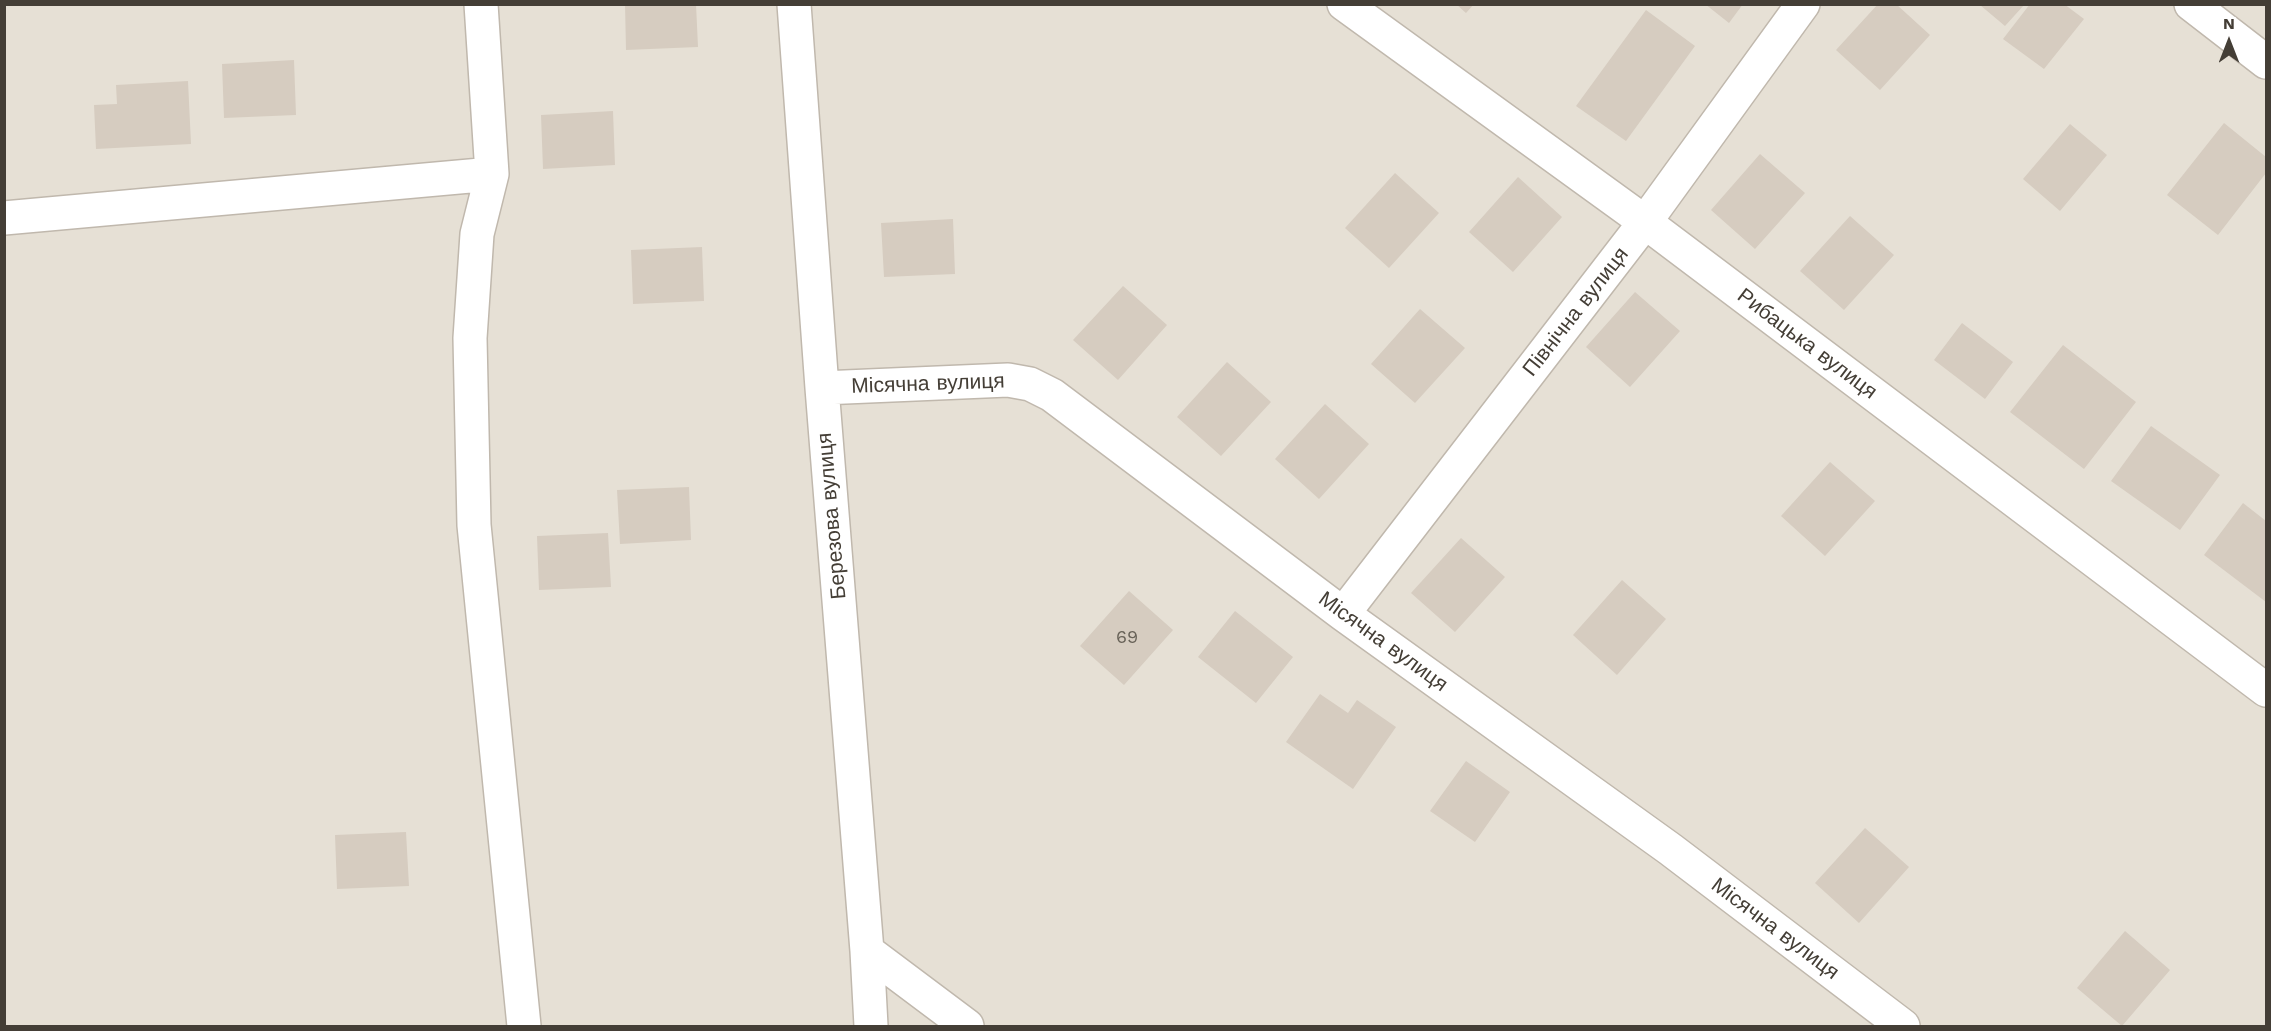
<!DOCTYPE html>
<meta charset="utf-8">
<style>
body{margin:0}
#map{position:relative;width:2271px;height:1031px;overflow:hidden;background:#f2eee6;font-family:"Work Sans",sans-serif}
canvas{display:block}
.frame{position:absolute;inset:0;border:6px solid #443e36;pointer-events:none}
.north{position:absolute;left:2199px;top:12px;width:60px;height:60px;-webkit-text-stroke:4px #fff;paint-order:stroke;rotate:0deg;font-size:16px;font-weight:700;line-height:24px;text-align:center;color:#443e36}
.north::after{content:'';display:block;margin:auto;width:21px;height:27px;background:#443e36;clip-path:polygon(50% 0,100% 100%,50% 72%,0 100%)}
</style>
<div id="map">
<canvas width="2271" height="1031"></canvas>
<div class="frame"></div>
<div class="north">N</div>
</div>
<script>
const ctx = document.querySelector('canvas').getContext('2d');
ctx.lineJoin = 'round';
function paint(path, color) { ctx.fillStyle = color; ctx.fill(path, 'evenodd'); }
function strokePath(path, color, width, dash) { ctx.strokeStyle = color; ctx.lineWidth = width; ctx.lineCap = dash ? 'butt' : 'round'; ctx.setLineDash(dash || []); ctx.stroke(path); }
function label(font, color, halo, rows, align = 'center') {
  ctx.font = font + ' "Work Sans",sans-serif'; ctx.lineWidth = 4.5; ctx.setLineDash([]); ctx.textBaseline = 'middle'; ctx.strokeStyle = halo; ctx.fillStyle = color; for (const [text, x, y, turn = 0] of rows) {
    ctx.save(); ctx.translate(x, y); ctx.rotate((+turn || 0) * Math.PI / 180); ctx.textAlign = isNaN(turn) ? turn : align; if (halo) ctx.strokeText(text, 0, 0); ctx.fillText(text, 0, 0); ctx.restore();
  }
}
const residential = new Path2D(`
 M5,5H2266V1026H5Z`);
const building = new Path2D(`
 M625,4H696L698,47L626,50Z
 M1456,4H1474L1466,13Z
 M1705,4H1743L1729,23Z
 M1878,4H1896L1930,35L1880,90L1836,50Z
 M2030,4H2064L2084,19L2044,69L2003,39Z
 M1980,5H2024L2005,26Z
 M1646,10L1695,46L1626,141L1576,106Z
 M294,60L296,115L224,118L222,64Z
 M188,81L191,144L96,149L94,105L117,104L116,85Z
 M613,111L615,165L543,169L541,115Z
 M2224,123L2266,157V173L2218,235L2167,195Z
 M2070,124L2107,155L2060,211L2023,179Z
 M1760,154L1805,193L1755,249L1711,210Z
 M1395,173L1439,213L1389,268L1345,228Z
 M1518,177L1562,217L1513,272L1469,232Z
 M1850,216L1894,255L1844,310L1800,271Z
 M953,219L955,274L884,277L881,223Z
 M702,247L704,301L633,304L631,250Z
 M1123,286L1167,325L1118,380L1073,340Z
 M1635,292L1680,331L1630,387L1586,347Z
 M1420,309L1465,348L1415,403L1371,364Z
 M1962,323L2013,362L1985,399L1934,360Z
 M2063,345L2136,402L2084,469L2010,412Z
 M1227,362L1271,402L1221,456L1177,417Z
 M1325,404L1369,444L1319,499L1275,459Z
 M2151,426L2220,475L2180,530L2111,481Z
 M1830,462L1875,501L1825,556L1781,516Z
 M689,487L691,540L620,544L617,490Z
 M2243,503L2266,521V602L2204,555Z
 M608,533L611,587L539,590L537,536Z
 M1461,538L1505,577L1455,632L1411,593Z
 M1622,580L1666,619L1617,675L1573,635Z
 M1129,591L1173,630L1124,685L1080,646Z
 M1235,611L1293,657L1256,703L1198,657Z
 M1320,694L1348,713L1357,700L1396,727L1353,789L1286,742Z
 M1466,761L1510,792L1475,842L1430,811Z
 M1865,828L1909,867L1859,923L1815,883Z
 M406,832L409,886L337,889L335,835Z
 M2125,931L2170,970L2122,1026L2077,988Z`);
const minor = new Path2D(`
 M481,4L492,174L477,234L470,338L474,525L524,1026
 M794,4L822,388L867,951L871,1026
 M1344,4L1645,222L2266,690
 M2191,4L2266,62
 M4,218L492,174
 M822,388L1008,380L1030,384L1052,395L1343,614L1670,849L1903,1026
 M1343,614L1645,222L1803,4
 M867,951L967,1026`);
const numberNames = [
 ["69",1127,638]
];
const streetNames = [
 ["Північна вулиця",1576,312,-52],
 ["Рибацька вулиця",1807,344,37],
 ["Місячна вулиця",928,384,-2],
 ["Березова вулиця",832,516,-95],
 ["Місячна вулиця",1383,642,36],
 ["Місячна вулиця",1775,929,37]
];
paint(residential, '#e6e0d5');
paint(building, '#d6ccc0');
strokePath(minor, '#c0b8ad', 36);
strokePath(minor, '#fff', 33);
label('18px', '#686258', null, numberNames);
label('21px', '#443e36', '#fff', streetNames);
</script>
